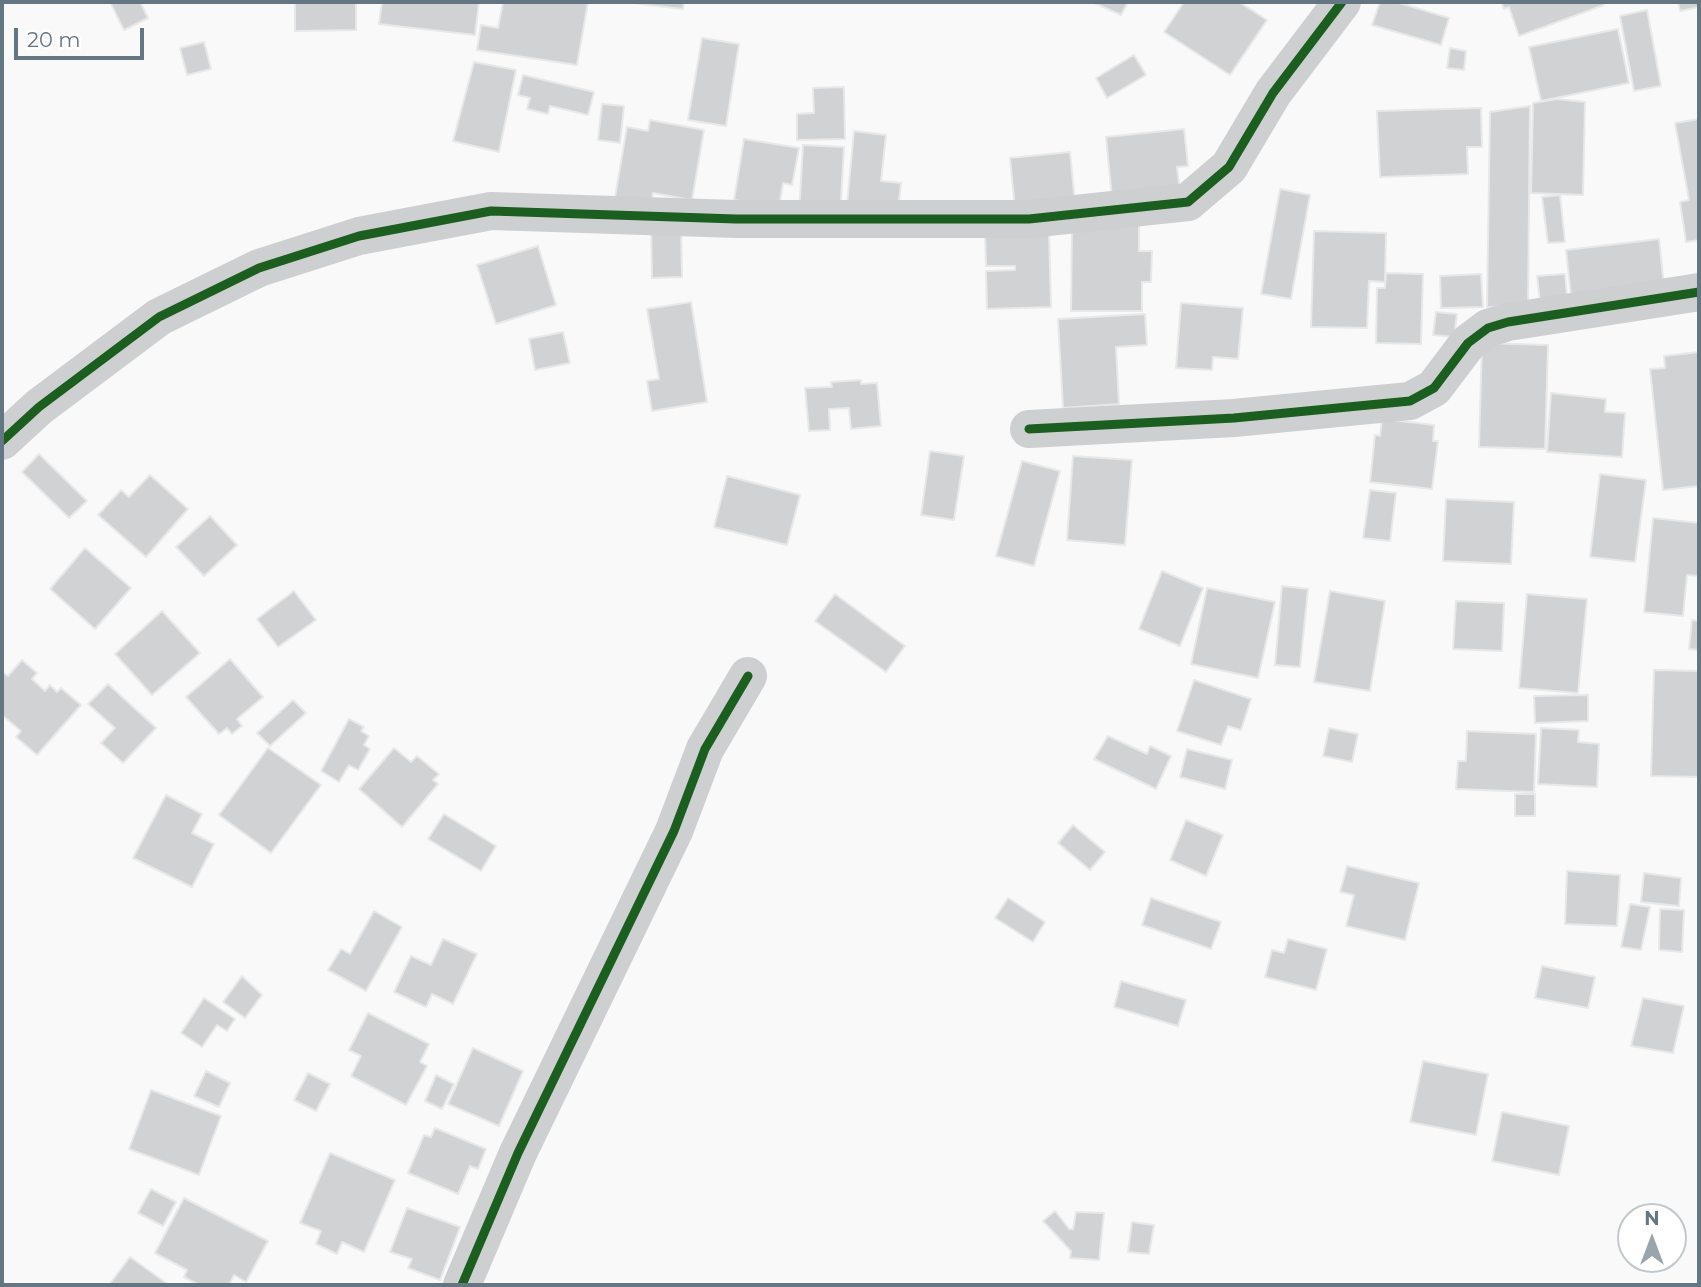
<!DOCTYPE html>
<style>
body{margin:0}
#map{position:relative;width:1701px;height:1287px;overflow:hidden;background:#f9f9f9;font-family:Montserrat,sans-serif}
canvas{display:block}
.frame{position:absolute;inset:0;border:4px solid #657683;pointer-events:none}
.north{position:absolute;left:1617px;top:1203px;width:70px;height:70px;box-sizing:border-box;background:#fff;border:2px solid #c1c8cd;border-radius:50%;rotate:0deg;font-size:19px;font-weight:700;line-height:28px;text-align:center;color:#657683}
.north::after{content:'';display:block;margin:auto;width:24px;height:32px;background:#99a4ac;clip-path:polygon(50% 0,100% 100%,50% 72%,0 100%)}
.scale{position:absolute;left:14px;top:28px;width:130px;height:32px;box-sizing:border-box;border:4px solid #657683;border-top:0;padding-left:9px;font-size:21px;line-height:24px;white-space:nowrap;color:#657683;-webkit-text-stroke:5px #fff;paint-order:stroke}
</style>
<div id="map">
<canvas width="1701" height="1287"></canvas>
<div class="frame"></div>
<div class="north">N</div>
<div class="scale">20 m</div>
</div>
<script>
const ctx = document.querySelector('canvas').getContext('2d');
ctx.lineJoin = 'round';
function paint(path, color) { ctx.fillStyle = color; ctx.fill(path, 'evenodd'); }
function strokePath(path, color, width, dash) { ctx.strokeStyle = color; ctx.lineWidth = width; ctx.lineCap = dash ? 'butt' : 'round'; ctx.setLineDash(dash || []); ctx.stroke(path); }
const building = new Path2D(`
 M110,2H140L148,18L124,30Z
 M295,2H356V30L295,31Z
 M382,2H479L475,35L379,24Z
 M503,2H588L577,65L477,50L481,25L498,28Z
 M623,2H684L683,9Z
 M1092,2H1128L1121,15Z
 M1184,2H1239L1267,20L1230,75L1164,32Z
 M1380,2H1396L1449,18L1441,45L1372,25Z
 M1501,2H1603L1604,5L1519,36L1509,7L1504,9Z
 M1678,2H1699V7L1680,11Z
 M1647,10L1661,86L1634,91L1620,16Z
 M1618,29L1629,83L1541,101L1529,47Z
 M702,38L739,44L726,126L688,120Z
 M204,42L211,69L187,75L180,48Z
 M1450,48L1466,51L1464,70L1447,68Z
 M1134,55L1146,75L1107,98L1096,78Z
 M474,62L516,70L499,152L453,141Z
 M523,75L594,92L588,115L550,106L548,114L527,109L530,98L518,95Z
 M844,87L845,139L797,140V114L814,113L813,88Z
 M1557,99L1585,102L1583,195L1531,193L1533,103Z
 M602,104L624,106L620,143L598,140Z
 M1530,106L1528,306L1487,307L1490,112Z
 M1481,108L1482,147H1467L1468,174L1380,177L1377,111Z
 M1699,119V240L1686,242L1680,202L1689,200L1675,123Z
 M650,120L704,130L692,200L653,193L650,210L614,203L627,127L648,131Z
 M1184,129L1188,166L1177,167L1180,191L1112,198L1106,137Z
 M854,131L886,135L881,181L901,183L898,210L847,205Z
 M744,139L799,148L792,185L783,183L779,208L734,200Z
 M803,145L844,147L840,218L799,215Z
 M1070,152L1075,203L1015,209L1010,158Z
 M1280,189L1310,195L1291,299L1261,294Z
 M1560,195L1565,242L1548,243L1542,197Z
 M1072,222L1139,223V251H1152L1151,282H1142V311H1071Z
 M681,227L682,277L652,278L651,228Z
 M1314,231L1386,233L1385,282L1369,281L1367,328L1311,327Z
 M1049,232L1051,307L987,309L986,271L1015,270V266H986L985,233Z
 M1659,239L1664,286L1571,296L1566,250Z
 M538,246L556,305L496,324L477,265Z
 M1386,273L1423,274L1421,344L1376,343L1377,288H1385Z
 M1481,274L1483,307L1441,308L1440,276Z
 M1565,274L1567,297L1540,301L1537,276Z
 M691,302L707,402L652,411L647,381L659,379L647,309Z
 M1181,303L1243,308L1238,359L1213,357L1212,370L1176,368Z
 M1436,312L1457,314L1454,337L1433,335Z
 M1145,314L1147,345L1116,347L1119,404L1063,408L1058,319Z
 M563,332L570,363L535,370L529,339Z
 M1482,343L1548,345L1545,449L1479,447Z
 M1699,352V486L1663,490L1650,369L1665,368L1664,356Z
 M861,380V384L877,383L881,426L851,429L849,408L829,409L830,430L809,431L805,388L832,387L831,382Z
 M1551,393L1606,399L1605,412L1625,413L1622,457L1547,452Z
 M1382,419L1434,425L1433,441H1438L1432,489L1370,482L1375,435L1380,436Z
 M930,451L964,456L954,520L921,515Z
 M39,454L87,501L69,518L22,472Z
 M1073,456L1132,460L1125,545L1067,540Z
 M1022,461L1060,471L1034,566L996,556Z
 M1600,474L1646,480L1635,562L1590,557Z
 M150,475L188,509L146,557L98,515L121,490L129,497Z
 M727,476L800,495L787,545L714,527Z
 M1370,490L1396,493L1390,541L1363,538Z
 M1446,499L1514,502L1511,564L1443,561Z
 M210,516L237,545L204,576L176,547Z
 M1653,518L1699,523V576L1687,575L1683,616L1644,612Z
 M85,548L131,588L95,629L50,589Z
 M1162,571L1203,588L1180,646L1139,629Z
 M1282,586L1308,589L1300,667L1275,665Z
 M1207,588L1275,602L1258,678L1191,664Z
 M294,591L316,620L278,647L257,619Z
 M1330,591L1385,601L1370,691L1314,682Z
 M835,594L905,646L886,672L815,621Z
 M1527,594L1587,599L1578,693L1519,688Z
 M1456,601L1504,603L1502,651L1453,649Z
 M162,611L200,653L152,695L115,654Z
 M1692,620L1699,621V650L1689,649Z
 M230,659L263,697L237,719L242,726L232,734L227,728L219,734L186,697Z
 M22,660L37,673L32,679L45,691L50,685L57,692L61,688L81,705L37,755L16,737L21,731L2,715V672L8,676Z
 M1654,670L1699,671V777L1651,776Z
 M1194,680L1251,699L1241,730L1228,726L1221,745L1177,731Z
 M108,684L156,728L123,763L101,743L115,728L88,704Z
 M1588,695V721L1535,723L1534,696Z
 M293,700L306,713L270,746L257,733Z
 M349,719L364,727L361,731L369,736L364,745L370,749L358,770L349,765L339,782L321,771Z
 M1329,728L1358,734L1352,762L1323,756Z
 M1541,728L1579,730L1578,742L1599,744L1597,787L1538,784Z
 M1467,731L1536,734L1534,792L1456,789L1458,761H1466Z
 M1108,736L1147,754L1150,746L1171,756L1156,789L1094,759Z
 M268,748L321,785L271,853L219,815Z
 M394,748L411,762L417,756L439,774L433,780L438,784L402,827L359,789Z
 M1187,749L1232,760L1225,789L1180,777Z
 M1515,794H1535V816H1515Z
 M166,795L202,814L192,833L214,844L192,887L133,858Z
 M444,814L496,846L481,871L428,839Z
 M1186,820L1223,835L1206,876L1170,860Z
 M1073,825L1105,852L1090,870L1058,843Z
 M1347,866L1419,883L1405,940L1346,926L1354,895L1340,892Z
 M1567,871L1620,875L1617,926L1565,924Z
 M1644,873L1681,878L1679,906L1641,902Z
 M1008,898L1045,922L1033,942L995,918Z
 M1151,898L1221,922L1211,949L1142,925Z
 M1630,904L1650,907L1641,950L1621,947Z
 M1660,909L1684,910L1682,952L1659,950Z
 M374,911L402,927L366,991L328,970L341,949L350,954Z
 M443,939L477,954L453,1004L432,994L426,1007L394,992L411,956L431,965Z
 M1288,939L1327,949L1316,990L1265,977L1272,950L1284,953Z
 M1542,966L1595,977L1588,1008L1535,998Z
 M242,976L262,995L245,1018L223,1002Z
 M1121,981L1186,1000L1178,1026L1114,1007Z
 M204,998L235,1019L227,1031L217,1025L202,1047L181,1033Z
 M1643,998L1684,1006L1673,1053L1631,1046Z
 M368,1013L429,1044L420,1062L427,1066L406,1105L351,1076L361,1056L349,1050Z
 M473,1048L523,1071L499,1126L448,1104Z
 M1423,1061L1488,1074L1476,1135L1410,1122Z
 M206,1071L230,1083L219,1107L194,1096Z
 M308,1073L330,1084L316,1111L294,1100Z
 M436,1075L454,1084L442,1109L425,1101Z
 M151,1090L221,1116L199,1175L129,1149Z
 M1502,1112L1569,1126L1559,1175L1492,1161Z
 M435,1128L486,1149L478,1169L470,1166L458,1194L408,1173L424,1135L431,1137Z
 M330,1153L395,1180L364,1252L342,1242L337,1254L316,1244L321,1231L300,1223Z
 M151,1189L176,1202L163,1226L138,1213Z
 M184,1198L268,1241L246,1282L234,1275L229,1285H199L184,1277L187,1270L155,1253Z
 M407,1208L460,1227L440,1280L408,1268L412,1259L390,1252Z
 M1055,1211L1069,1229H1073L1076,1212L1104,1213L1099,1260L1070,1258L1071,1251L1043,1221Z
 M1132,1222L1154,1225L1149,1254L1128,1252Z
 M130,1257L169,1285H109Z`);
const minor = new Path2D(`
 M1029,429L1234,418L1410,401L1434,388L1468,343L1488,328L1508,322L1699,292
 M2,441L39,407L159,317L259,268L359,236L491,211L736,219H1029L1188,202L1229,167L1273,93L1342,2
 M462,1285L518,1153L674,831L705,749L748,676`);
const cycleway = new Path2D(`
 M1029,429L1234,418L1410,401L1434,388L1468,343L1488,328L1508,322L1699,292
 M2,441L39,407L159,317L259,268L359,236L491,211L736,219H1029L1188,202L1229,167L1273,93L1342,2
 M462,1285L518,1153L674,831L705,749L748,676`);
paint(building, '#d0d2d3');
strokePath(building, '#e8e8e8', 2);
strokePath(minor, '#cecfd0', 38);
strokePath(cycleway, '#1b5e20', 9);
</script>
